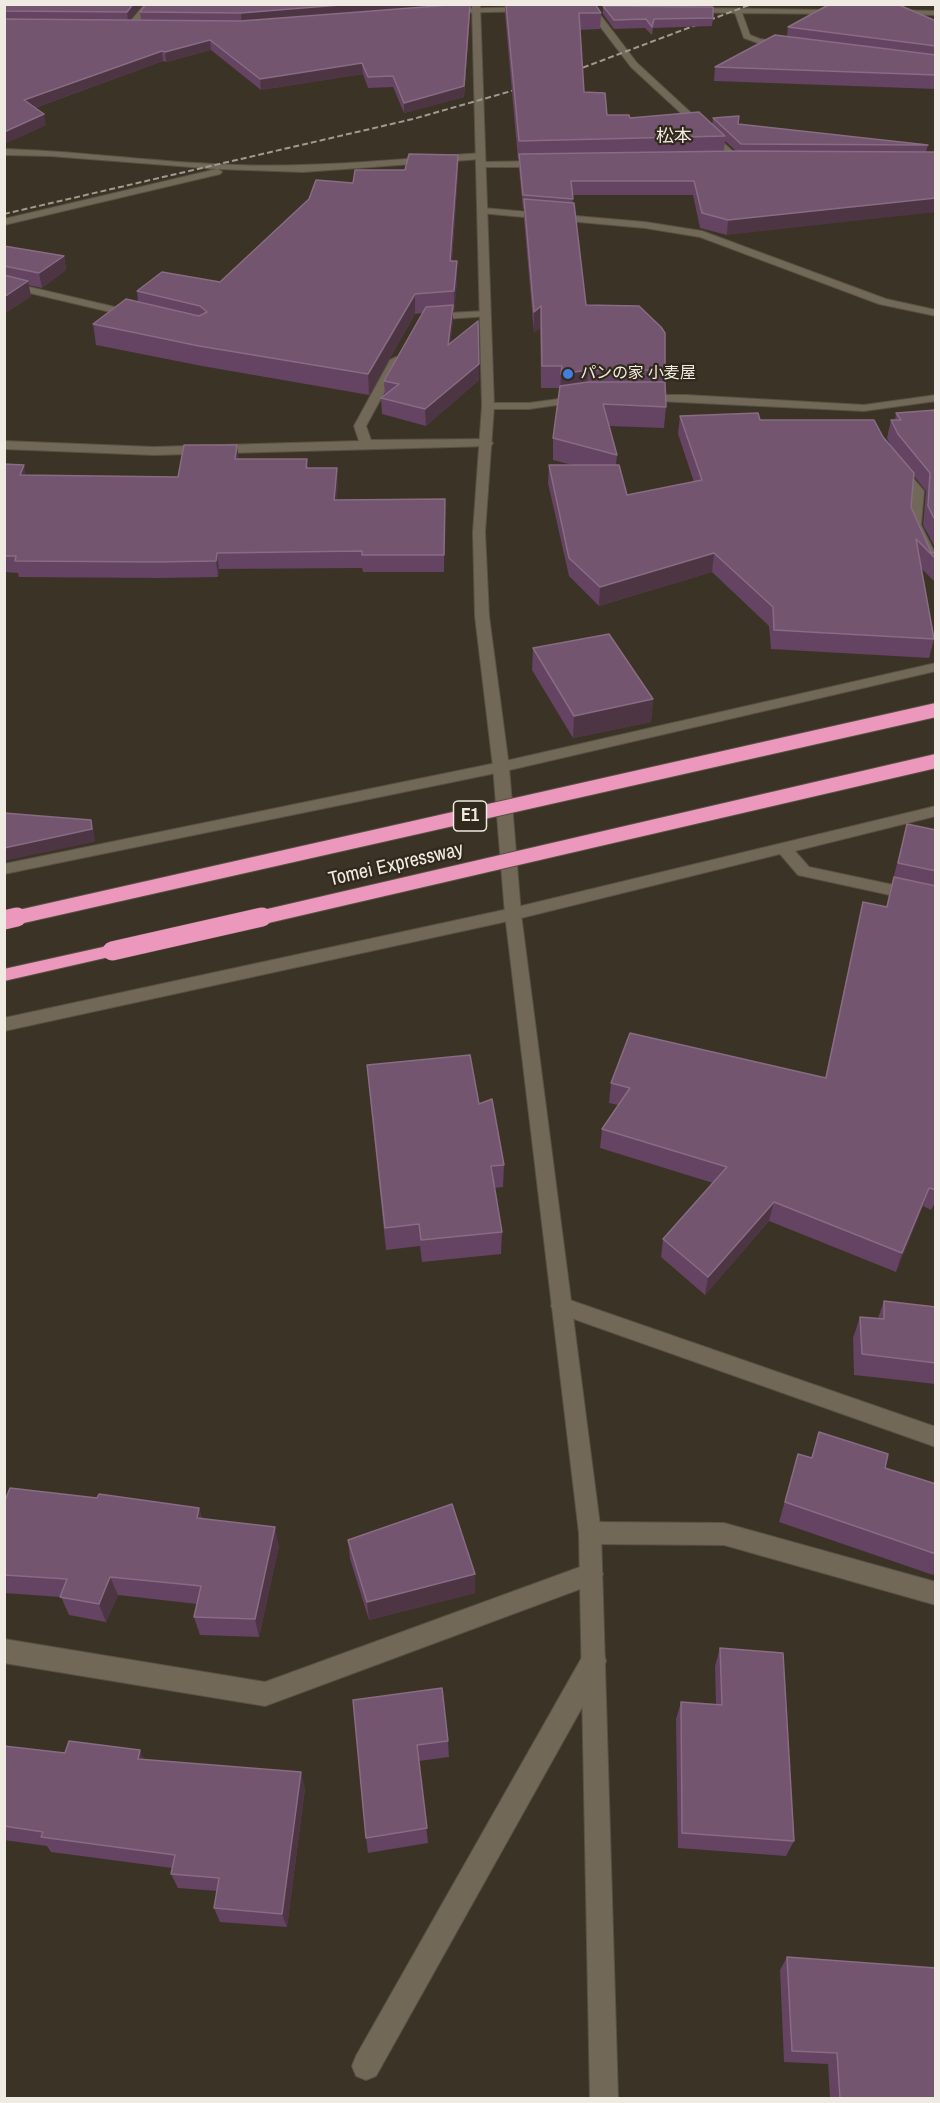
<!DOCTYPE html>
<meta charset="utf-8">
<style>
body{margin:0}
#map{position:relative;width:940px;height:2103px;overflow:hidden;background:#3b3325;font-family:"Archivo Narrow",sans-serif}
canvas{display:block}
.frame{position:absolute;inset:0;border:6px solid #f0ebe2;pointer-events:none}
</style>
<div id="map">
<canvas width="940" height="2103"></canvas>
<div class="frame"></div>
</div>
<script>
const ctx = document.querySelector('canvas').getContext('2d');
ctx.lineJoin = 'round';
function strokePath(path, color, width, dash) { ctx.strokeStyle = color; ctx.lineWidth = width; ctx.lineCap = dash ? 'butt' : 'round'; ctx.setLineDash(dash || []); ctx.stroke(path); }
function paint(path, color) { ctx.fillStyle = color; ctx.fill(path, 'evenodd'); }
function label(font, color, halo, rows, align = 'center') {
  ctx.font = font + ' "Archivo Narrow","Noto Sans JP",sans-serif'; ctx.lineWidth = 4.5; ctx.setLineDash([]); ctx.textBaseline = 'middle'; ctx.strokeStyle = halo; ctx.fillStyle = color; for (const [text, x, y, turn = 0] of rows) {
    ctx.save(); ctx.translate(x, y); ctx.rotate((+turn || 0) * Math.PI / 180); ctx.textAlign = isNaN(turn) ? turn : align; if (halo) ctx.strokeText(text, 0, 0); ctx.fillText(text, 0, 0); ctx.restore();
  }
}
const street = new Path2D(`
 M145,4H152L134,28H128V24Z
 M530,7L534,9L533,11L447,13L443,11L447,9Z
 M589,8H595L637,63L740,158V162H734L631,67L589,12Z
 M690,8L839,10L843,12L839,14L742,13L750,35L760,39L788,43V47H785L758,43L744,38L735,13L687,12V8Z
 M894,10L936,11V15L891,14L890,12Z
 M4,149C82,151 159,163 236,165C318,168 399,159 481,153L485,156L481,159L303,172L218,169L222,172L220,174L4,225V219L217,169L50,156L4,155Z
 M482,162L544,161L549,164L544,167H479L477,165Z
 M483,208L645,222L702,231L886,299L936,310V316L879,304L700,237L645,228L480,213L478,211Z
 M4,281L136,312L141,315L136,318L4,287Z
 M486,311L490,312V316L429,320L424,317L429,314Z
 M396,357L402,360L366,426L371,440L487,439L493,443L491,446L154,455L4,449V441L154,447L359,441L354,426L390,360Z
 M641,395H686L864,405L936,395V401L864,411L637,400V396Z
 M581,396L587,399L585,401L529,409H488L482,406L488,403H529Z
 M897,463L901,464L924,491L921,525L936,555V574L929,570L909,525L912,491L891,467Z
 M936,663V671L501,772L4,874V864L501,762Z
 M936,806V816L795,851L809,867L936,894V905L798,875L780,854L513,920L4,1031V1018L513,908Z
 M561,1297L936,1427V1447L554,1312L551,1306L554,1300Z
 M590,1522L724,1523L936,1582V1605L724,1545L590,1544L582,1541L579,1533L582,1525Z
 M591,1563L599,1566L603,1574L599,1582L265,1706L4,1663V1639L265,1682Z
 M594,1649L603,1652L606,1661L603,1670L376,2076L366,2080L356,2076L352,2066L356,2056L585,1652Z`);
const secondary = new Path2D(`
 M472,4H480L494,406L485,532L489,616L509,767L521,914L601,1533L618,2098H590L579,1533L505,914L493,767L475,616L473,532L482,406Z`);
const highway = new Path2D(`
 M112,945L118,947L120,951L118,955L4,981V969Z`);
const rail = new Path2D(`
 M566,74L752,4
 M4,214L413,119L529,86`);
const highwayBridgeFar1 = new Path2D(`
 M10,919L936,710
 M255,919L936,761`);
const highwayBridge = new Path2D(`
 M4,920L17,917
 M112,951L262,917`);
const wall = new Path2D(`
 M4,4H143L129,20H141L140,12L470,14L464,97L404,113L393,87L368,88L363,74L261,90L211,50L166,62L163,61L35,108L46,125L4,144Z
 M504,4H712V7L622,6L713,18L712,26L653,28L652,35L645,28L614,29L603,14V6H596L601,13L600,29L580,30L584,92L607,115L630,118L712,125L713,118L738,124L928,145L926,152L727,235L700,228L693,195H572L586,305L665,370L664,382L666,407L664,428L609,426L617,455L616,465L627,495L694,482L678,434L680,416L760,420L883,437L892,448L887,438L891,420H895L896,413L936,410V549L923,525L926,491L914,476L911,507L931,552L936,554V583L921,568L934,639L929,658L771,649L769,626L712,572L599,606L569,576L548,483L549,465H572L553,460V438L560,388H541L540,328L534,333L524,219V209H523L519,169V159H518L505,14V5ZM725,141L736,151H724Z
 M936,21V89L714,81L715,67L787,36L788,27Z
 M458,155V173L452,261L457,281L454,311H453V321L450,343L479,364V380L426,426L382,414L381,398L385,395L384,381L422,313L415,314L369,395L202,366L96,345L93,324L138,302L137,291L220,282L353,183Z
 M4,246L64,256L66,270L42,288L28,285L31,296L4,314Z
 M239,459H307L308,468L338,484L336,500L445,499L444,572H363L362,568L219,569L218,577L160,578L19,577L18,573L4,572V464L26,475L178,477Z
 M533,648L653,699L651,722L573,738L532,670Z
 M907,824L936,830V1201L931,1210L923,1206L896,1272L769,1221L705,1295L661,1257L663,1239L713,1183L600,1148L602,1129L618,1105L609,1103L611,1083L825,1078L863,902L886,907Z
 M367,1065L479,1104L504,1165L503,1187L494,1188L502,1232L501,1254L422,1262L420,1246L386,1250L369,1088Z
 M884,1301L936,1307V1384L854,1375L853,1338L860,1317L878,1318Z
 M819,1432L885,1468L936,1484V1570L933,1575L779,1522L798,1454L811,1458Z
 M97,1498L199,1508L202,1518L279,1546L259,1637L200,1635L194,1617L197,1604L118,1595L106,1622L69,1615L61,1597L4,1593V1503Z
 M348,1540L475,1593L369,1620L350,1559Z
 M720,1648L794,1841L786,1856L678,1848L676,1719L681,1702L716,1704L715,1666Z
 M353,1700L448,1741L449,1757L419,1761L428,1843L368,1853L366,1838Z
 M4,1746L65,1753L144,1760L305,1788L287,1927L220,1922L214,1908L217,1891L178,1888L171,1874L172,1868L51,1852L47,1846L4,1840Z
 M787,1957L936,2098H830L828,2064L784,2062L780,1970Z`);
const shadedWall = new Path2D(`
 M133,4H143L128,22L127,12Z
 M352,4H470L242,23L241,13Z
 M470,4L464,97L404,113V103Z
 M210,40L211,50L166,62L165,52Z
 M162,51L163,61L26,111L24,100Z
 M362,63L363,74L261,90L260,79Z
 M44,114L46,125L4,144V132Z
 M458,155V173L450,281V261Z
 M936,198V212L727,235L728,220Z
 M64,256L66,270L42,288L39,273Z
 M457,261V281L454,311V291Z
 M28,281L31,296L4,314V297Z
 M415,294V314L369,395L368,374Z
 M453,305V321L448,361V345Z
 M541,306L540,328L534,333V312Z
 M479,364V380L426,426L425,409Z
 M588,370L587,393L560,396L561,374Z
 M237,445L239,461L235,459Z
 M24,465L27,481L20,475Z
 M337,468L338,484L335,516L334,500Z
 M217,553L219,569L218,577L216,561Z
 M714,553L712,572L599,606L600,587Z
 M653,699L651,722L573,738L574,716Z
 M91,820L94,832L95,842L4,861V848Z
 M929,1188L923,1206L896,1272L902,1253Z
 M774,1202L769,1221L705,1295L708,1277Z
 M199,1508L204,1528L197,1518Z
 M275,1527L279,1546L259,1637L255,1619Z
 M475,1574V1593L369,1620L367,1602Z
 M110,1577L118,1595L106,1622L99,1604Z
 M140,1750L148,1767L138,1759Z
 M301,1772L305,1788L287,1927L282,1914Z`);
const building = new Path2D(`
 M4,4H133L127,12L4,11Z
 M146,4H352L241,13L140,12Z
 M463,4H470L464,86L404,103L393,76L368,77L362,63L260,79L210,40L165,52L162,51L24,100L44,114L4,132V19L241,21Z
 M506,4H595L601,13H579L584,92L605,93L607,115H629L630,118L699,112L725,136L519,141Z
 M830,4L899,5L936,21V46L788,27Z
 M603,6L713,7V18L654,19L652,27L646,19L614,20Z
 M775,35L936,55V75L715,67Z
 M739,116L738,124L928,145L741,144L713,118Z
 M739,151L936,152V198L728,220L702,213L694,181H571L573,199L523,195L519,154Z
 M409,154L458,155L450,261H457L454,291L415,294L368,374L199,346L93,324L126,299L199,316L207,312L200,306L137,291L162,272L220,282L309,199L316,180L353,183L355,170H405Z
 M524,199L574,203L586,305L639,306L661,327L665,333V370H588L561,374L562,366H542L541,306L534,312Z
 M4,246L64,256L39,273L4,266Z
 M4,275L28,281L4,297Z
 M453,305L448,345L478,321L479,364L425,409L381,398L399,384L384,381L426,307Z
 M588,382H665L666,407L603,404L617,455L553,438L560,386Z
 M936,410V522L928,506L930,473L898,434L891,420H901L896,413Z
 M758,413L760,420H874L883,437L914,473L911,507L931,552L936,554V559L916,539L934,639L774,630L773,607L714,553L600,587L569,558L549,465H619L627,495L702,480L680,416Z
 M184,445H237L235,459H307L306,468H337L334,500L445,499L444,555H362V551L217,553L216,561L157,562L15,561L16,556H4V464L24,465L20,475L178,477Z
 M609,634L653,699L574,716L533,648Z
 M4,813L91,820L92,829L4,848Z
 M907,824L936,830V871L898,863Z
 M894,877L936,886V1190L929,1188L902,1253L774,1202L708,1277L663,1239L727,1167L602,1129L630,1088L611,1083L630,1033L826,1078L863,902L887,907Z
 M470,1055L479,1104L492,1099L504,1165L491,1166L502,1232L421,1240L419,1224L385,1228L367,1065Z
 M884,1301L936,1307V1363L862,1354L860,1317L884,1319Z
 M819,1432L888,1454L885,1468L936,1484V1554L785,1502L798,1454L812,1458Z
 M10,1488L97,1498L99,1494L199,1508L197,1518L275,1527L255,1619L194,1617L201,1586L110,1577L99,1604L60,1597L67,1579L4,1575V1503Z
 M452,1504L475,1574L367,1602L348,1540Z
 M720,1648L783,1653L794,1841L682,1833L681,1702L722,1705Z
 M442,1688L448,1741L417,1745L427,1828L366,1838L353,1700Z
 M69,1741L140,1750L138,1759L301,1772L282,1914L214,1908L219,1878L171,1874L175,1855L41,1837L43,1832L4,1826V1746L65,1753Z
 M787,1957L936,1968V2098H840L837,2053L792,2051Z`);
const markers = [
 [568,374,6,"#3f7fe0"]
];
const farPoinames = [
 ["パンの家 小麦屋",580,374]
];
const farQuarternames = [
 ["松本",674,137]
];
const shields = [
 [470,816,33]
];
const shieldNames = [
 ["E1",470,816]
];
const streetNames = [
 ["Tomei Expressway",396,865,-13]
];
strokePath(street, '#585144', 2);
strokePath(secondary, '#585144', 2);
strokePath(highway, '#585144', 2);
paint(street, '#716858');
paint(secondary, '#716858');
paint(highway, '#ec98bd');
strokePath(rail, '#a19a8f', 2, [6, 3]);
strokePath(highwayBridgeFar1, '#585144', 16, []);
strokePath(highwayBridge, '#585144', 20, []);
strokePath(highwayBridgeFar1, '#ec98bd', 14);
strokePath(highwayBridge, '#ec98bd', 19);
paint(wall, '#644363');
paint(shadedWall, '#4e3544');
paint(building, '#745570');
strokePath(building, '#876c82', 1.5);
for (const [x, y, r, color] of markers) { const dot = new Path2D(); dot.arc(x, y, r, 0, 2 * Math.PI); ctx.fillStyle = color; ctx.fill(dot); strokePath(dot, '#31291b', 2); }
label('16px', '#f0ebe2', '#31291b', farPoinames, 'left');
label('18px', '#f0ebe2', '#31291b', farQuarternames);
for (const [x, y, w] of shields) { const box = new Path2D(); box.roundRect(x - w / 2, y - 15, w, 30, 4.5); ctx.fillStyle = '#31291b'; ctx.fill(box); strokePath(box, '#f0ebe2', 1.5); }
label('bold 18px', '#f0ebe2', null, shieldNames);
label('20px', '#f0ebe2', '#31291b', streetNames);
</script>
